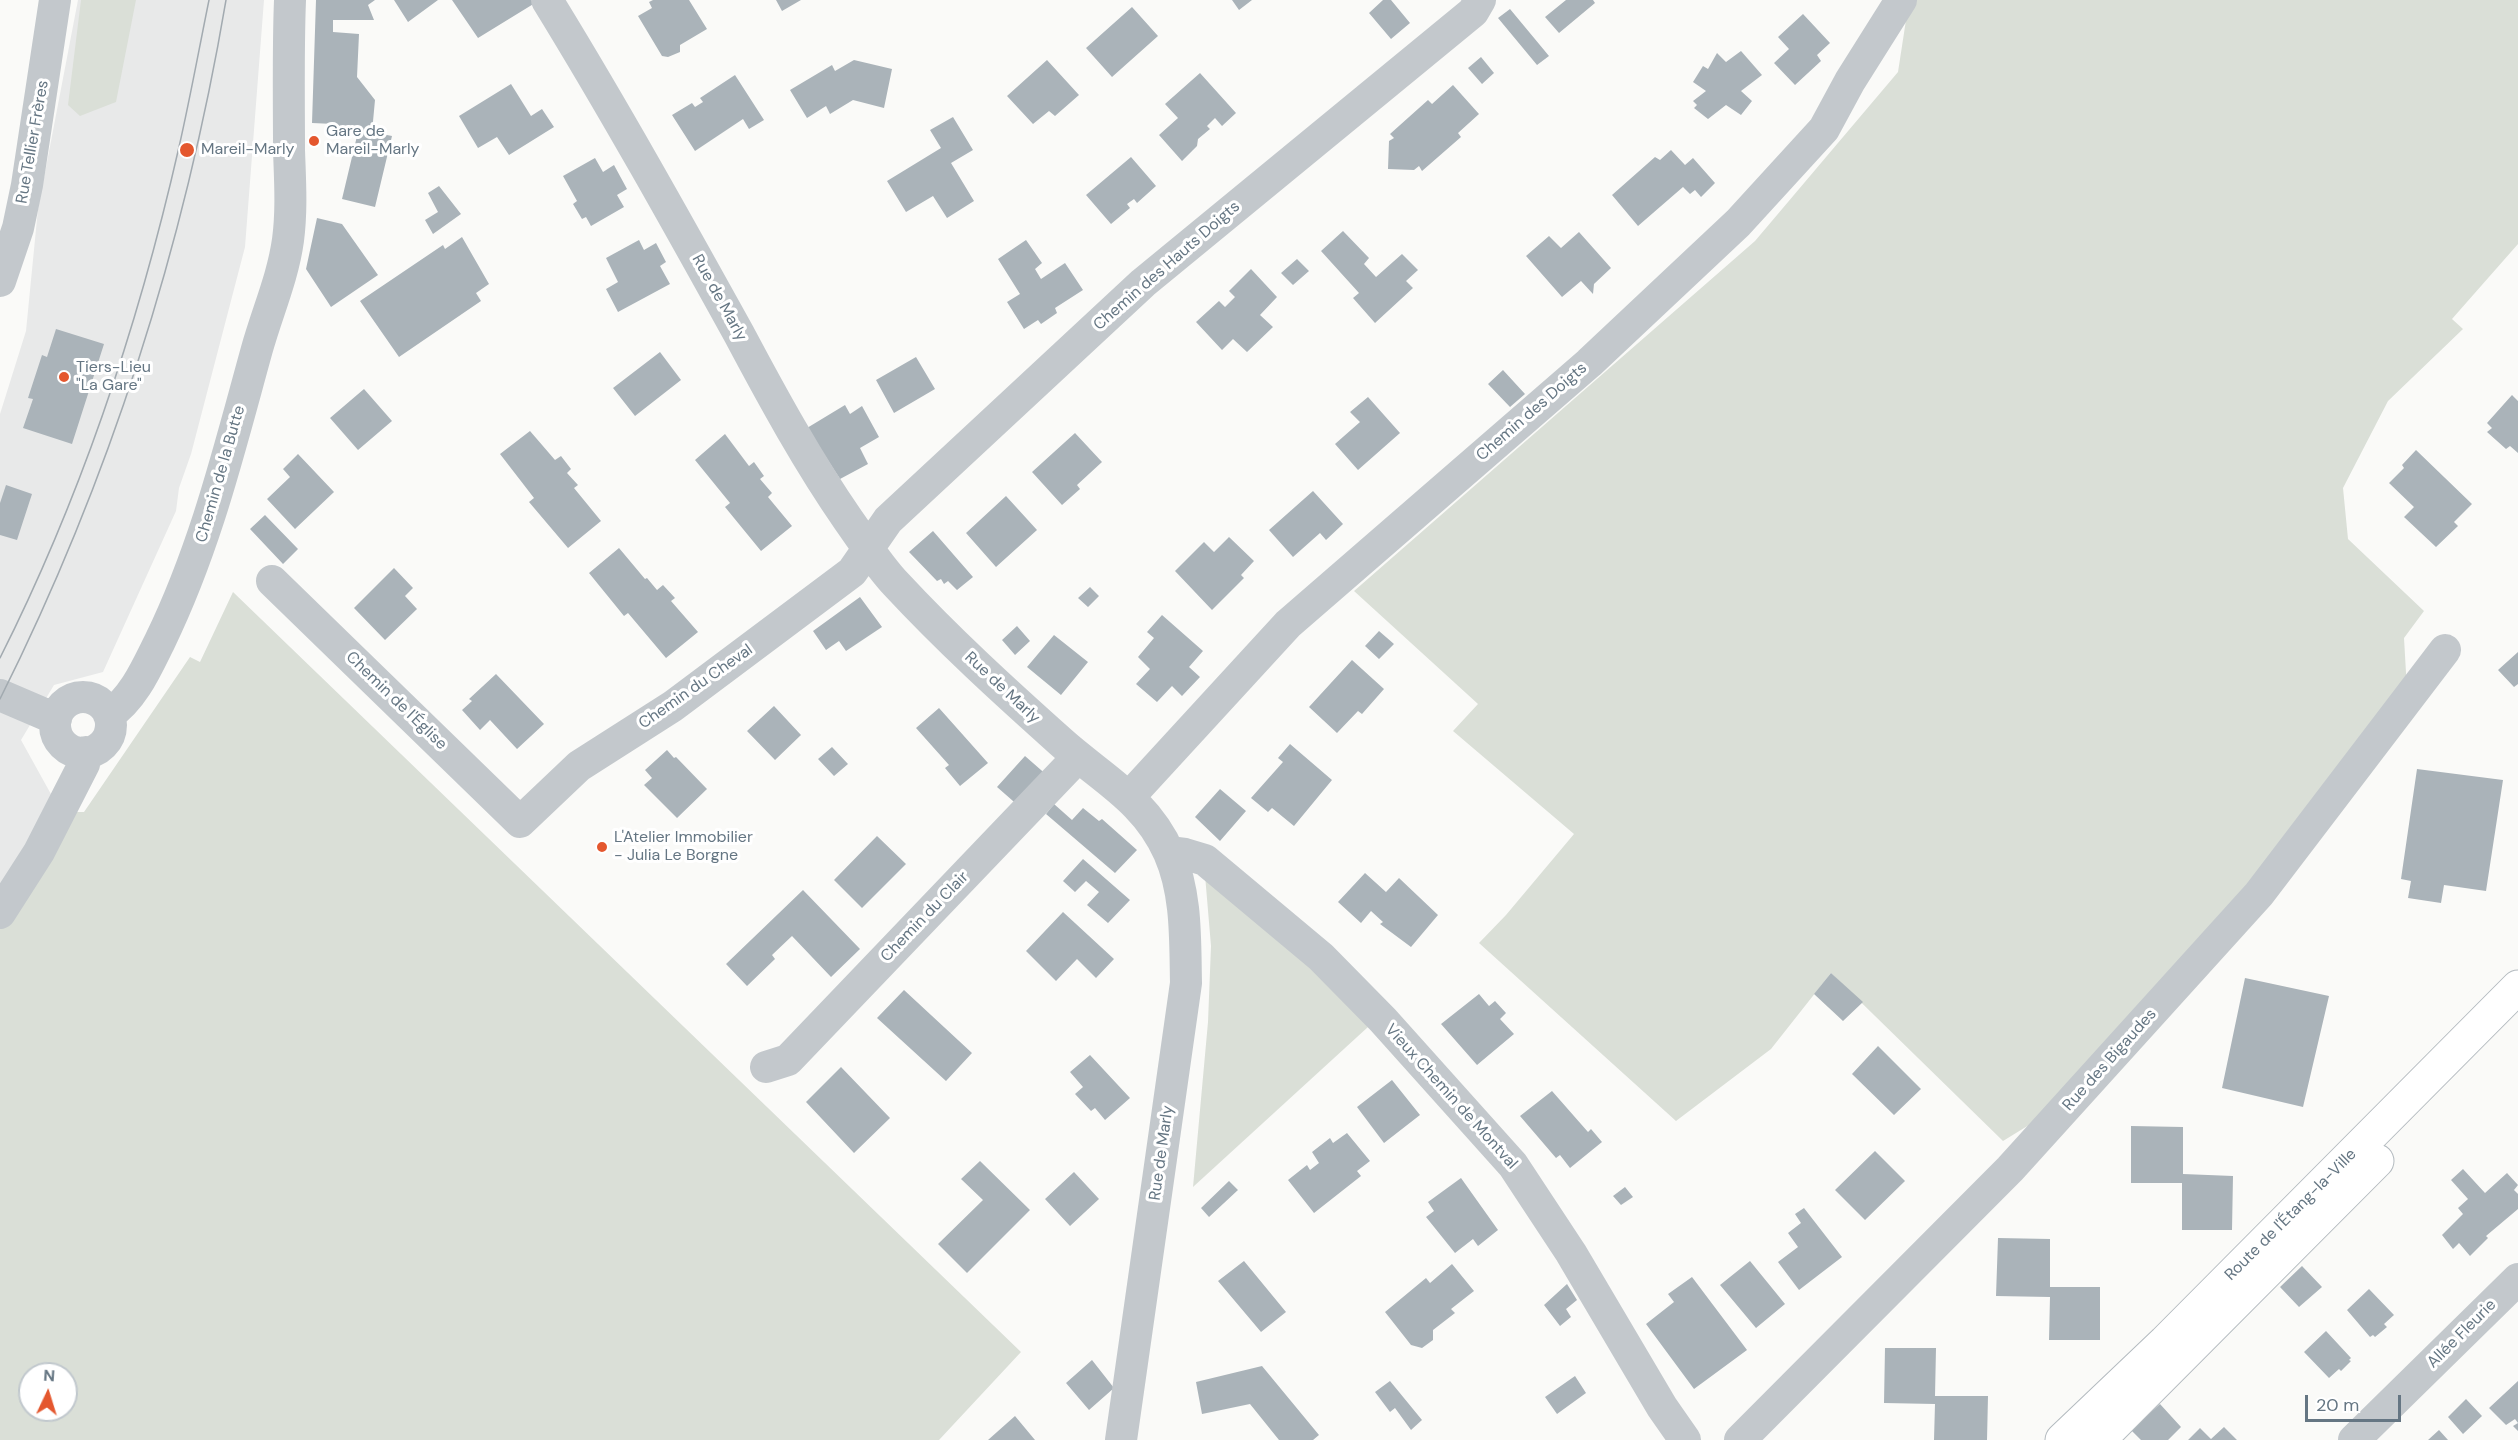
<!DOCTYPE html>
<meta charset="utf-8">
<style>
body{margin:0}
#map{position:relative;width:2518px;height:1440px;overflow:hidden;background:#fafaf8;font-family:"DM Sans",sans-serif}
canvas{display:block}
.north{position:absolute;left:18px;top:1362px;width:60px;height:60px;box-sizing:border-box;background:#fff;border:2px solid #c1c8cd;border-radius:50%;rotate:4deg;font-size:16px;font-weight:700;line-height:24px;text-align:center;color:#657683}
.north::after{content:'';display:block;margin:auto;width:21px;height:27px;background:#e4572e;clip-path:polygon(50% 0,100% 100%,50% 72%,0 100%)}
.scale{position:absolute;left:2305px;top:1395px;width:96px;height:27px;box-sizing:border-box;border:3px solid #657683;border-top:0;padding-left:8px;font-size:18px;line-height:21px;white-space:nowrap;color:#657683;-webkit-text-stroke:4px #fff;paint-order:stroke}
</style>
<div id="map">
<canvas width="2518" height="1440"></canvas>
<div class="north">N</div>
<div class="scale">20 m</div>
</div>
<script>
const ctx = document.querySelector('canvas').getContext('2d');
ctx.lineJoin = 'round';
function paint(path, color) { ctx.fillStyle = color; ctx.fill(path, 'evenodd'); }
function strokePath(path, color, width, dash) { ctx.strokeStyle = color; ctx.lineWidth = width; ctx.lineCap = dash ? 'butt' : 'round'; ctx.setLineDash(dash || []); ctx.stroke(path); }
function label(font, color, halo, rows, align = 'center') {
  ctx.font = font + ' "DM Sans",sans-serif'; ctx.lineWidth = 6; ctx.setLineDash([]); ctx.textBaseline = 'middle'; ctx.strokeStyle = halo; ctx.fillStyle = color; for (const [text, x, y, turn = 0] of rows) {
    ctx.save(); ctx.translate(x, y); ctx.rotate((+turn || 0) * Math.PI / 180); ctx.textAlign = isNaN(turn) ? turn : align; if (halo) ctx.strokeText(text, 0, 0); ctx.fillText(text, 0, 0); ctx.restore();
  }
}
const built = new Path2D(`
 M78,0H264L245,247L191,454L179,488L176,511L103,672L54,685L21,740L57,805L0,894V414L26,331L38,209Z`);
const green = new Path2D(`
 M81,0H136L116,102L80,116L68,105Z
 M1913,0H2518V244L2452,319L2463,329L2388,401L2343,488L2348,539L2424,611L2404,638L2407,690L2250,898L2029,1125L2003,1141L1831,973L1771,1049L1676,1121L1479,943L1506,915L1574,834L1453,731L1478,704L1354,591L1755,241L1898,72L1908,7Z
 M233,592L1021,1352L939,1440H0V929L70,812H84L190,657L200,662ZM30,1374H66V1410H30Z
 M1205,875L1317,970L1368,1027L1193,1187L1208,1022L1211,946Z`);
const building = new Path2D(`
 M316,0H375L368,5L374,20H333V32L359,34L357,77L375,100L372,132L392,136L375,207L342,199L357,136L333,130L334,124L312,123Z
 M394,0H438L408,22Z
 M452,0H534L535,3L478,38Z
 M653,0H689L707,29L680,45V52L668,57L662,56L638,16L652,8L649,2Z
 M776,0H801L782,11Z
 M1232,0H1252L1239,10Z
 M1383,0H1391L1410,23L1391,39L1369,13Z
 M1566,0H1593L1595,3L1559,33L1545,17Z
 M1132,7L1158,36L1112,77L1086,48Z
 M1510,9L1549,56L1537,65L1498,18Z
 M1803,14L1830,43L1817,55L1821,61L1795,85L1774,63L1789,49L1778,37Z
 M1741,51L1762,75L1741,91L1752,101L1741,115L1726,105L1708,119L1694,108L1697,105L1693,101L1706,91L1693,82L1703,66L1708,69L1717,53L1726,62Z
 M1481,57L1494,73L1482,84L1468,68Z
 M854,60L892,69L884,108L853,100L830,114L826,106L807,118L790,90L832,65L835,71Z
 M1047,60L1079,95L1055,116L1049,111L1033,124L1007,96Z
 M1200,73L1236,113L1222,126L1215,118L1207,126L1210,129L1198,139L1197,146L1182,161L1159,135L1178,118L1165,104Z
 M735,75L764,120L749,129L743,119L695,151L672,115L692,103L695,107L703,102L700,98Z
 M511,84L531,116L542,109L554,127L509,155L497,137L478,148L459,116Z
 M1453,85L1479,114L1458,133L1461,137L1422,171L1419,166L1414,170L1388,169L1389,141L1394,138L1390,134L1428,100L1432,104Z
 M953,117L973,150L951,163L974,201L947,218L933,196L906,212L887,181L941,148L930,130Z
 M1671,150L1685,165L1693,158L1715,183L1701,197L1695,190L1690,194L1683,187L1638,226L1612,195L1655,157L1660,160Z
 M1131,157L1156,186L1137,203L1134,199L1127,204L1130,208L1111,224L1086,195Z
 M595,158L603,172L614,165L627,189L617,195L624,207L591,226L586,217L582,219L573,204L577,201L563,176Z
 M439,186L461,214L433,234L425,220L438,212L428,193Z
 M317,218L342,224L378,275L331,307L306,269Z
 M1343,231L1369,258L1364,264L1376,277L1402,254L1418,270L1406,281L1413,288L1375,323L1353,298L1359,293L1321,251Z
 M1579,232L1611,268L1594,284L1593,294L1581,281L1562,297L1526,256L1549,236L1561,248Z
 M462,237L489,284L476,293L481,301L399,357L360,301L443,245L445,249Z
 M639,240L644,250L656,243L666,262L660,266L670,284L618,312L606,289L618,282L606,258Z
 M1026,240L1042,263L1035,269L1041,279L1065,263L1083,290L1055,308L1057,313L1041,324L1038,320L1024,329L1007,302L1020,294L998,259Z
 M1297,259L1309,271L1293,285L1281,273Z
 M1251,269L1277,297L1260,315L1273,327L1247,352L1233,339L1222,350L1196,322L1219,301L1225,307L1235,297L1229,291Z
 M56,329L104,344L72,444L23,428L33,399L28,398L42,355L47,357Z
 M660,352L681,380L635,416L613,388Z
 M916,357L935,389L894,413L876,380Z
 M1503,370L1525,394L1510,407L1488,384Z
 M364,389L392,421L358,450L330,418Z
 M2512,395L2518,401V453L2510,446L2506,449L2487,432L2492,428L2487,423Z
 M1368,397L1400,433L1358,470L1335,444L1360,422L1350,412Z
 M845,405L850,414L862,406L879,437L860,448L868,464L840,479L807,428Z
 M530,431L555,460L561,456L571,469L567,473L578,485L574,488L601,521L568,548L529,502L534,498L500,454Z
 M1075,433L1102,462L1077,485L1080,489L1062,505L1032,472Z
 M725,434L749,466L754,462L764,476L760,479L772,493L768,497L792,526L761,551L725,507L730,503L695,460Z
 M2416,450L2472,504L2454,522L2458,526L2436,547L2404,517L2414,507L2389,483L2404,468L2402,465Z
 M298,454L334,492L295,529L267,499L290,477L283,469Z
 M6,485L32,494L17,540L0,535V503Z
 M1313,491L1343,524L1326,540L1320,533L1293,557L1269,530Z
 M1006,496L1037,530L996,567L966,533Z
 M265,515L298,549L283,564L250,529Z
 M933,531L973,577L957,590L948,581L944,584L941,579L937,581L909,552Z
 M1229,537L1254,561L1241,575L1244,578L1212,610L1175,571L1204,542L1214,552Z
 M619,548L645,579L647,578L657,590L663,585L675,598L671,601L698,632L666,658L628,613L624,616L589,573Z
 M394,568L413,588L405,596L417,609L385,640L354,608Z
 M1090,587L1099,596L1088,607L1078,598Z
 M860,597L882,627L846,651L839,641L826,650L813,631Z
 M1162,615L1203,651L1189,667L1200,677L1182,696L1172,686L1157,702L1136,684L1150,669L1138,657L1154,638L1147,632Z
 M1017,626L1030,641L1015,655L1002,640Z
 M1379,631L1394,644L1379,659L1365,646Z
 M1054,635L1088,662L1061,695L1027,667Z
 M2518,652V684L2514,687L2498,670Z
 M1352,660L1384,689L1362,714L1358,711L1337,733L1309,707Z
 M496,674L544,724L517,749L490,720L480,730L462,710L472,701L469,699Z
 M774,706L801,735L775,760L747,731Z
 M939,708L988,763L960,786L945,768L949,765L916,728Z
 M1290,744L1332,780L1294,826L1272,808L1268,812L1251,798L1283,762L1278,758Z
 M832,747L848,764L834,776L818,759Z
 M667,750L674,758L676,757L707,789L677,818L644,785L652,778L645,770Z
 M1025,756L1049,777L1021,808L997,787Z
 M2417,769L2503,780L2486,891L2444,885L2441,903L2408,898L2411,881L2401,879Z
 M1220,789L1246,811L1220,841L1195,817Z
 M1054,804L1072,820L1083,808L1099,821L1102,819L1137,850L1115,873L1046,814Z
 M877,836L906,864L862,908L834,880Z
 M1083,859L1130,900L1108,923L1087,905L1099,892L1086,881L1075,892L1063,881Z
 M1365,873L1386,892L1399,878L1438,915L1411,947L1380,924L1383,922L1371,911L1361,923L1338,902Z
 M803,890L860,949L831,977L792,936L772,955L775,959L747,986L726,964Z
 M1063,912L1114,959L1096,978L1077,959L1056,981L1026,951Z
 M1831,973L1863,1002L1843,1021L1814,994Z
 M2245,978L2329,996L2303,1107L2222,1088Z
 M904,990L972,1053L946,1081L877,1018Z
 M1479,994L1489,1006L1495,1001L1506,1013L1500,1019L1514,1034L1477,1065L1441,1024Z
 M1878,1046L1921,1089L1894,1115L1852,1074Z
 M1090,1055L1130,1098L1105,1120L1095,1108L1091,1111L1075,1094L1083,1087L1070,1072Z
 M841,1067L890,1118L854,1153L806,1102Z
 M1392,1080L1420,1115L1384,1143L1357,1107Z
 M1552,1091L1588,1132L1591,1129L1602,1142L1570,1168L1560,1155L1556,1158L1520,1116Z
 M2131,1126L2183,1127V1174L2233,1176L2232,1230H2182V1183H2131Z
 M1347,1133L1370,1161L1357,1171L1361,1176L1314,1213L1288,1180L1307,1165L1310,1170L1319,1163L1312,1152L1330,1138L1333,1143Z
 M1875,1151L1905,1181L1865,1220L1835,1190Z
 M980,1161L1030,1210L967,1273L938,1244L983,1200L961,1179Z
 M2463,1169L2485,1193L2507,1173L2518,1185L2514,1190L2518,1194V1209L2486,1236L2488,1238L2470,1256L2459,1243L2453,1249L2442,1235L2463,1214L2458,1208L2468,1199L2451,1180Z
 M1074,1172L1099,1199L1070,1226L1045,1199Z
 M1461,1178L1498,1230L1478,1246L1473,1239L1455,1253L1426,1217L1434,1211L1428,1202Z
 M1229,1181L1238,1190L1209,1217L1201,1208Z
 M1625,1187L1633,1197L1621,1205L1613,1196Z
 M1804,1208L1842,1257L1799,1290L1778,1262L1798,1247L1788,1233L1801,1223L1795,1214Z
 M1998,1238L2050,1239V1287H2100V1340H2049L2050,1297L1996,1296Z
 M1244,1261L1286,1312L1261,1332L1218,1281Z
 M1750,1261L1785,1304L1756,1328L1720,1285Z
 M1452,1264L1474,1291L1451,1309L1455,1313L1433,1330V1340L1422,1348L1411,1345L1385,1312L1426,1278L1430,1283Z
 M2302,1266L2322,1287L2299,1307L2280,1287Z
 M1692,1277L1747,1350L1694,1389L1646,1324L1674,1302L1668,1294Z
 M1567,1284L1577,1300L1566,1309L1571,1317L1560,1326L1544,1305Z
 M2369,1289L2394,1315L2384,1324L2387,1327L2375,1337L2373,1335L2370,1337L2347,1310Z
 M2326,1331L2351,1358L2349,1360L2351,1361L2341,1371L2339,1369L2329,1378L2304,1352Z
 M1885,1348H1936L1935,1396H1988L1987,1440H1934L1935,1404L1884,1403Z
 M1092,1360L1114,1388L1089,1410L1066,1383Z
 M1262,1366L1319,1435L1313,1440H1279L1250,1404L1202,1414L1196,1382Z
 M1575,1376L1586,1393L1557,1414L1545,1397Z
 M1390,1381L1422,1420L1411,1430L1395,1408L1390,1412L1375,1392Z
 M2518,1381V1431L2513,1426L2518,1423L2515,1419L2506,1425L2489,1408Z
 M2466,1399L2482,1416L2463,1434L2448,1417Z
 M2160,1404L2181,1427L2168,1440H2141L2131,1430Z
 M1015,1416L1035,1440H988Z
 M2224,1427L2237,1440H2188L2200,1428L2211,1439Z
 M2439,1430L2448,1440H2428Z`);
const street = new Path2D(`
 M547,0C614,109 677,222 739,334C773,398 808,462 849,521C864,542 878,565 896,584C948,640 1004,691 1061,742C1101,778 1146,800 1169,853C1187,894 1185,939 1186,983L1121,1440
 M0,281L18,228L27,185L55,0
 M272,581L520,822L579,766L673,706L852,572L888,520L1143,283L1473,12L1480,0
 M0,695L56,719
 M55 725a28 28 0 1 1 56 0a28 28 0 1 1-56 0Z
 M109,715C134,698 147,667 160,641C206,546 229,450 257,349C267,313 283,277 288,240C292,210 290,180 289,150C289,100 288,50 290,0
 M1130,796L1288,624L1589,363L1738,223L1824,129L1850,81L1901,0
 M1169,852L1185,854L1205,860L1321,957L1383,1020L1513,1165L1571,1253L1662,1407L1685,1440
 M0,913L39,852L84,764L86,752
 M766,1067L788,1060L1078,757
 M1740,1440L2010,1169L2259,894L2445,650
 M2354,1440L2518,1279`);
const secondary = new Path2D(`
 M2062,1440L2165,1342L2518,987
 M2099,1440L2377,1161`);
const tram = new Path2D(`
 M0,658C81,497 139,323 179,147C190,99 199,49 209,0
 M0,699C110,479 185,242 226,0`);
const markers = [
 [314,141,6,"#e4572e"],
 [187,150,8,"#e4572e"],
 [64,377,6,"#e4572e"],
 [602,847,6,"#e4572e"]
];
const poiNames = [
 ["Gare de",326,132],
 ["Mareil-Marly",326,150],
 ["Mareil-Marly",201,150],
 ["Tiers-Lieu",76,368],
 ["\"La Gare\"",76,386],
 ["L'Atelier Immobilier",614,838],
 ["- Julia Le Borgne",614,856]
];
const streetNames = [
 ["Rue Tellier Frères",33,142,-80],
 ["Chemin des Hauts Doigts",1167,266,-41],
 ["Rue de Marly",719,298,61],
 ["Chemin des Doigts",1532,412,-41],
 ["Chemin de la Butte",221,474,-74],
 ["Chemin du Cheval",696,687,-35],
 ["Rue de Marly",1002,688,43],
 ["Chemin de l'Église",396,701,44],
 ["Chemin du Clair",925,917,-46],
 ["Rue des Bigaudes",2110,1060,-48],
 ["Vieux Chemin de Montval",1451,1097,48],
 ["Rue de Marly",1162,1153,-82],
 ["Route de l'Étang-la-Ville",2291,1215,-45],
 ["Allée Fleurie",2462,1334,-45]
];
paint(built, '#e8e9e9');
paint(green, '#dadfd7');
paint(building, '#aab3b9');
strokePath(secondary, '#b3babf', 35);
strokePath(street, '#c3c8cc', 32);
strokePath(secondary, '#fff', 33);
strokePath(tram, '#a2aab0', 1.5);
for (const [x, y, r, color] of markers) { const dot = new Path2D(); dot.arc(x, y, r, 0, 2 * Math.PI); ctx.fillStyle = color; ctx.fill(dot); strokePath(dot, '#fff', 2); }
label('16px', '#657683', '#fff', poiNames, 'left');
label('16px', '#657683', '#fff', streetNames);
</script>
